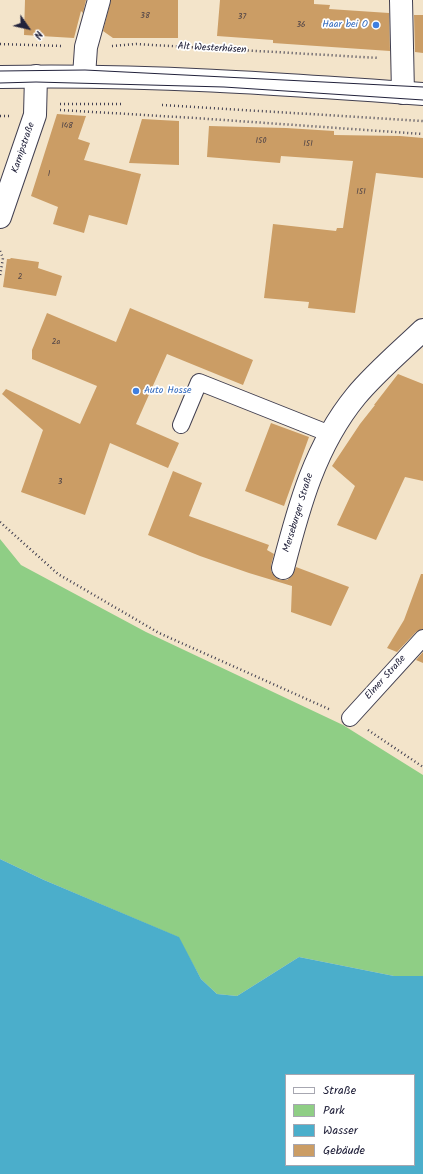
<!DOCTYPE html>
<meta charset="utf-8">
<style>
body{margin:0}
#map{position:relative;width:423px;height:1174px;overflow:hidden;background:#f3e4ca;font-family:Kalam,sans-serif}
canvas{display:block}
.legend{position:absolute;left:285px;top:1074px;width:130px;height:92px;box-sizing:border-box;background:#fff;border:1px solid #a7a7b1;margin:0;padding:5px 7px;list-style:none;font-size:12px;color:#22223b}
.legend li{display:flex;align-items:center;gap:8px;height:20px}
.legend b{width:20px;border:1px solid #a7a7b1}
.north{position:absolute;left:8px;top:8px;width:40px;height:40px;-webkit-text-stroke:3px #fff;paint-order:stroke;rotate:124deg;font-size:11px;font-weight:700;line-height:16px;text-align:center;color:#22223b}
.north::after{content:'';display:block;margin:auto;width:14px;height:18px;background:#22223b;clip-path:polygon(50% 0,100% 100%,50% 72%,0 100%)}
</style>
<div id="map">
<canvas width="423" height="1174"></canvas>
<ul class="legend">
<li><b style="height:5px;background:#fff"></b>Straße</li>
<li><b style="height:11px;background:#8fce85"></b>Park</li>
<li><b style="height:11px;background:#4baecb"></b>Wasser</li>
<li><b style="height:11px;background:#cb9d65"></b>Gebäude</li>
</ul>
<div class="north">N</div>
</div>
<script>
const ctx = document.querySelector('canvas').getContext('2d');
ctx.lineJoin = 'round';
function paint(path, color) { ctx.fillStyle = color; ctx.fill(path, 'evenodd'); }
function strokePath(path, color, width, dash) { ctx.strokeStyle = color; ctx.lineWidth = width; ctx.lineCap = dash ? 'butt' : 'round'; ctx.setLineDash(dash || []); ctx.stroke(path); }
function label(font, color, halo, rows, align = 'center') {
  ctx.font = font + ' Kalam,sans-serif'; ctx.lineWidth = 3.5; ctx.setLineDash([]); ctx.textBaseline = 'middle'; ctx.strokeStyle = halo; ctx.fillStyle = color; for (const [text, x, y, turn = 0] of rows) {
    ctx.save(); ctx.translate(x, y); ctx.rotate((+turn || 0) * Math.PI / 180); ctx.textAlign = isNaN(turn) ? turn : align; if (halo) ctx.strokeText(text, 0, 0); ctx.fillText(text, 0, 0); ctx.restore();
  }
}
const green = new Path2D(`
 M0,539L21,565L146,632L343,725L423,775V976H394L299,957L237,996L217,994L201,979L178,937L44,880L0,859Z`);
const water = new Path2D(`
 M0,859L44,880L179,937L201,979L217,994L237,996L299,957L394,976H423V1174H0ZM286,1075H414V1165H286Z`);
const building = new Path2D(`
 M25,0H86L83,13L81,11L74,38L24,35Z
 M111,0H178V38H113L103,31Z
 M220,0H314V4L330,5L329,9L389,13L390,51L273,43V40L217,36Z
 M414,15H423V53L415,52Z
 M57,114L86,116L78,139L90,143L84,160L141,174L127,225L89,215L84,233L53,224L58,207L31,196Z
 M142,119L179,121V165L129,163Z
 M209,126L286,128L334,131V135L400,136L423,138V178L376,173L355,313L308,308L309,302L264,298L273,224L336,231L337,228H343L353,161L281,156L280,163L207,157Z
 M11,258L39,262L38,268L62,276L56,296L3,287L7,259H10Z
 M130,308L253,360L243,385L167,354L136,424L179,443L168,468L110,443L85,515L21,492L43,430L2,394L6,389L80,424L97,386L32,359V350L47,313L116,342Z
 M398,374L423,384V481L405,477L376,540L337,525L355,486L332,466L360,424L375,405H374Z
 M271,423L309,437L284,506L245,491Z
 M173,471L202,483L189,516L269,545L267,550L274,554L271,565V571L275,577L280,580H287L292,576L296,567L349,587L331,626L291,612L292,586L249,573L200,556L148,535Z
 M421,574H423V629L416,632L397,652L387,648L404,620Z
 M423,652V663L416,660Z`);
const path = new Path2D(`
 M0,44L61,46
 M112,46L136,44L379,58
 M60,104H121
 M162,105L423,121
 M60,110L195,118L423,134
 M0,116H9
 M0,251L3,258L0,276
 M0,522L58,574L159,633L331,710
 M368,730L423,767`);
const service = new Path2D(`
 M181,425L199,382L330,434
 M350,718L423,638`);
const minor = new Path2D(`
 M401,0L403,93
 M84,76L86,47L99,0
 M0,217L35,115L36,76
 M283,568C299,506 315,446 356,396C375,373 401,351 423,330`);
const secondary = new Path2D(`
 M0,77C141,74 282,84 423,94`);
const tram = new Path2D(`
 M0,71L85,70L423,87
 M0,83L36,82L224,87L423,100`);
const markers = [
 [376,25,4,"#3f7fe0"],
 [136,391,4,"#3f7fe0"]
];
const numberNames = [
 ["38",145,17],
 ["37",242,18],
 ["36",301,26],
 ["148",67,127],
 ["150",261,142],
 ["151",308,145],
 ["1",49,175],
 ["151",361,193],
 ["2",20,278],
 ["2a",56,343],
 ["3",60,483]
];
const shopNames = [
 ["Haar bei O",368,25],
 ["Auto Hosse",144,391,"left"]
];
const streetNames = [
 ["Alt Westerhüsen",212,49,3],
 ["Karnipstraße",24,148,-71],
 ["Merseburger Straße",299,513,-73],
 ["Elmer Straße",386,678,-48]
];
paint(green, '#8fce85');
paint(water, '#4baecb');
paint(building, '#cb9d65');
strokePath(service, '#413f50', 18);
strokePath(minor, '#413f50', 24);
strokePath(secondary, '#413f50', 24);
strokePath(path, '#413f50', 2.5, [1, 3]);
strokePath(service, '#fff', 16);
strokePath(minor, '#fff', 22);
strokePath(secondary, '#fff', 22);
strokePath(tram, '#22223b', 1);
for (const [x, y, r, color] of markers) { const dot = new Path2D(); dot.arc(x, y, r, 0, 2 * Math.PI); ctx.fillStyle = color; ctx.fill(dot); strokePath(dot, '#fff', 1.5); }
label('8px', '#4c4146', null, numberNames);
label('10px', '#366cbe', '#fff', shopNames, 'right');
label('10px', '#22223b', '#fff', streetNames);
</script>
